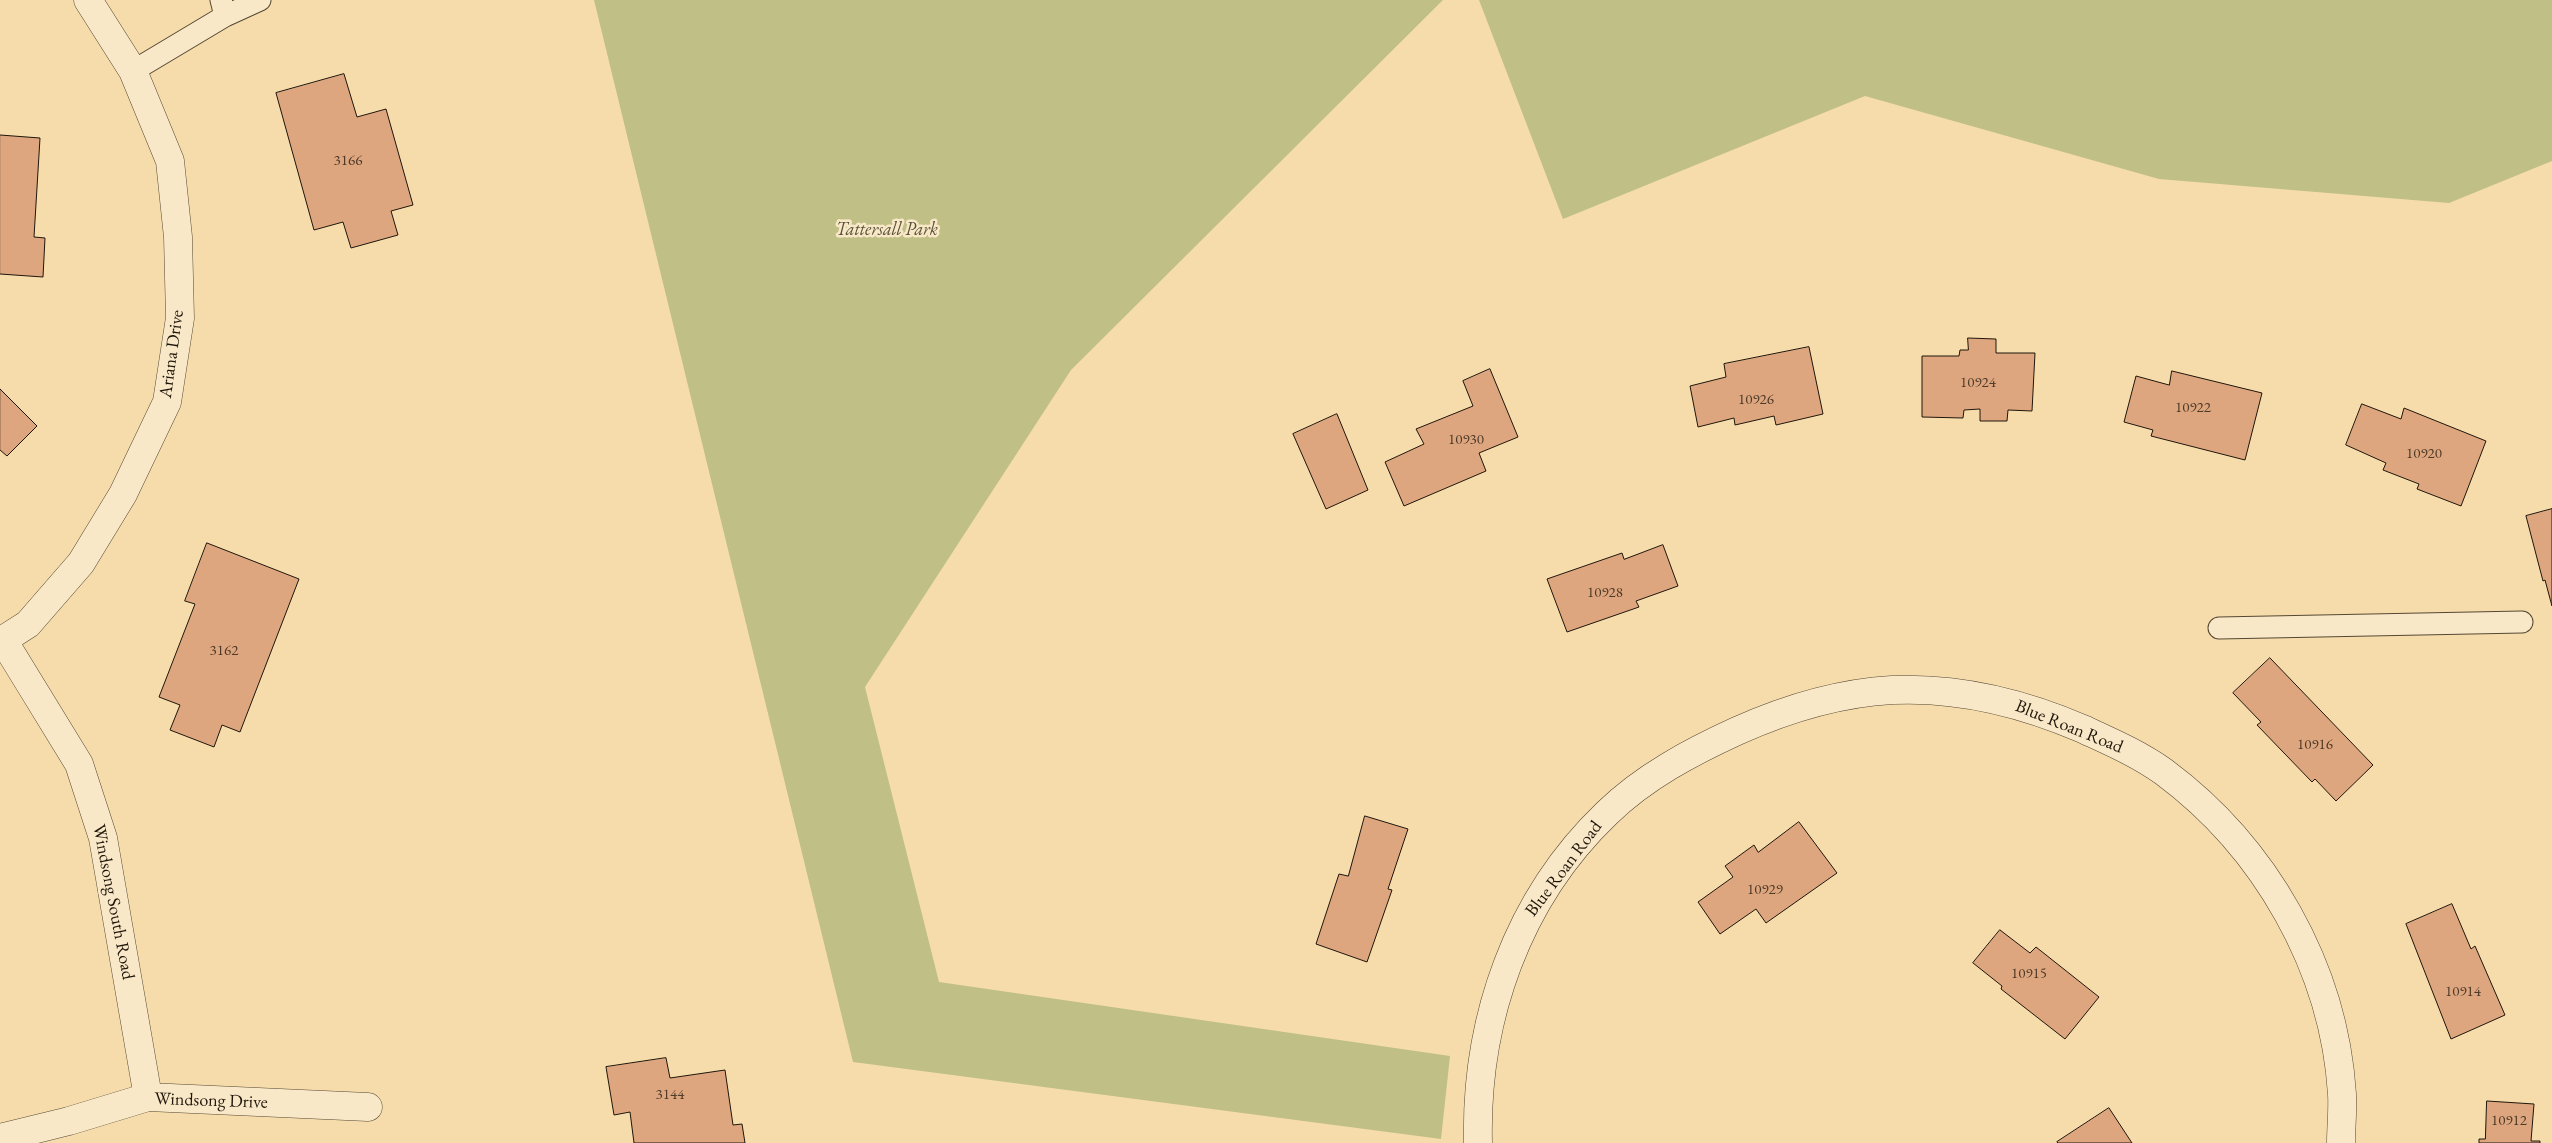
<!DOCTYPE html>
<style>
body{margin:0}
canvas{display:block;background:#f6dcab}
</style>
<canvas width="2552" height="1143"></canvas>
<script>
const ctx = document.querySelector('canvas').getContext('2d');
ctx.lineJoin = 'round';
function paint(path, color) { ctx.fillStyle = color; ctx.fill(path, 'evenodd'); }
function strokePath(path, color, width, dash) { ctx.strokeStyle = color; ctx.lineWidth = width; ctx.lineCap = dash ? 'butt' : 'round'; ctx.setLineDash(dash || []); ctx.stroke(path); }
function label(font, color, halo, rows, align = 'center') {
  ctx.font = font + ' "EB Garamond",serif'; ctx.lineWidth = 5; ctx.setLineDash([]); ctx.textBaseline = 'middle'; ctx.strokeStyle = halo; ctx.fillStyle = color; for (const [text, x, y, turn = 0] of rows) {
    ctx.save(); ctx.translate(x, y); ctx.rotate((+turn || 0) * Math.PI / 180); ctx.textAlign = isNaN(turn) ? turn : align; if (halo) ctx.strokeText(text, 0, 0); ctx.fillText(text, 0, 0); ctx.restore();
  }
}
const green = new Path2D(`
 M594,0H1443L1071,370L865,687L939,982L1450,1056L1441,1139L853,1062Z
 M1479,0H2552V161L2449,203L2159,179L1865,96L1563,219Z`);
const building = new Path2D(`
 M344,74L357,117L386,109L413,205L391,211L398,235L351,248L343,222L314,230L276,93Z
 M0,135L40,138L34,237L45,238L43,277L0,274Z
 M1968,338L1996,339V353H2035L2032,411L2008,410L2007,421H1980V409L1964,410L1963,418L1922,417V356H1959L1960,350H1968Z
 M1809,347L1823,414L1776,425L1774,416L1735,425L1734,418L1698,427L1690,386L1726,377L1724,364Z
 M1490,369L1518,437L1479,453L1486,471L1404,506L1385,462L1424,444L1416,429L1473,406L1463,381Z
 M2172,371L2262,393L2245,460L2151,436L2153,430L2124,422L2136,376L2169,385Z
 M0,389L37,426L7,456L0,450Z
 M2362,404L2401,419L2404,408L2486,441L2461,506L2417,489L2419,484L2383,470L2386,463L2346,445Z
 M1337,414L1368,490L1326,509L1293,434Z
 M2552,509V606L2545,580L2543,581L2526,516Z
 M207,543L299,579L240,732L222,725L214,747L170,730L180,705L159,697L195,604L185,601Z
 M1663,545L1678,586L1636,601L1639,607L1567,632L1547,579L1622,553L1624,559Z
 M2270,658L2373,765L2336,801L2315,779L2312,782L2257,725L2261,722L2233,693Z
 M1365,816L1408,829L1388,889L1392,890L1367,962L1316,944L1339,874L1348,876Z
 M1799,822L1837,873L1766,923L1756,909L1720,934L1698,902L1733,877L1725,866L1754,845L1758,852Z
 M2452,904L2471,949L2475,946L2505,1015L2451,1039L2406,924Z
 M2000,930L2030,953L2036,947L2099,997L2065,1039L2001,989L2002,986L1973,963Z
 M666,1058L670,1078L725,1070L733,1125L742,1124L745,1143H634L630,1112L614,1115L606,1067Z
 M2487,1101L2534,1104L2531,1141H2540V1143H2479V1139H2485Z
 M2109,1108L2132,1143H2058L2057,1142Z`);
const service = new Path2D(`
 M225,16L260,0
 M133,71L225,16L221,0
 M2219,628L2522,622`);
const minor = new Path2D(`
 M3,640L79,764L103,838L148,1097
 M0,642L28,624L81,563L123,494L167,402L180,318L178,237L170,161L133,71L88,0
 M0,1138L69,1121L148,1097L368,1107
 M1478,1143C1475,1020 1517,899 1607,813C1644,777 1691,752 1737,731C1786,709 1838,693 1892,690C1959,687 2023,703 2083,729C2111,742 2139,754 2164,772C2265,847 2334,967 2342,1094C2343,1110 2341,1127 2341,1143`);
const numberNames = [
 ["3166",348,161],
 ["10924",1978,383],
 ["10926",1756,400],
 ["10922",2193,408],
 ["10930",1466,440],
 ["10920",2424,454],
 ["10928",1605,593],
 ["3162",224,651],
 ["10916",2315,745],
 ["10929",1765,890],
 ["10915",2029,974],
 ["10914",2463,992],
 ["3144",670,1095],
 ["10912",2509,1121]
];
const parkNames = [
 ["Tattersall Park",887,230]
];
const streetNames = [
 ["Ariana Drive",172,354,-82],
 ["Blue Roan Road",2069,727,22],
 ["Blue Roan Road",1564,869,-53],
 ["Windsong South Road",113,902,79],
 ["Windsong Drive",211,1101,2]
];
paint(green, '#c0bf86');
paint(building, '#dda67f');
strokePath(building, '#1f160b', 1);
strokePath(service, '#554833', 23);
strokePath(minor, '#554833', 29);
strokePath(service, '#f9e8c8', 21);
strokePath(minor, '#f9e8c8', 28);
label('15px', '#4e3a28', null, numberNames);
label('italic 18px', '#575136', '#f9e8c8', parkNames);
label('18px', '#1f160b', '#f9e8c8', streetNames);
</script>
